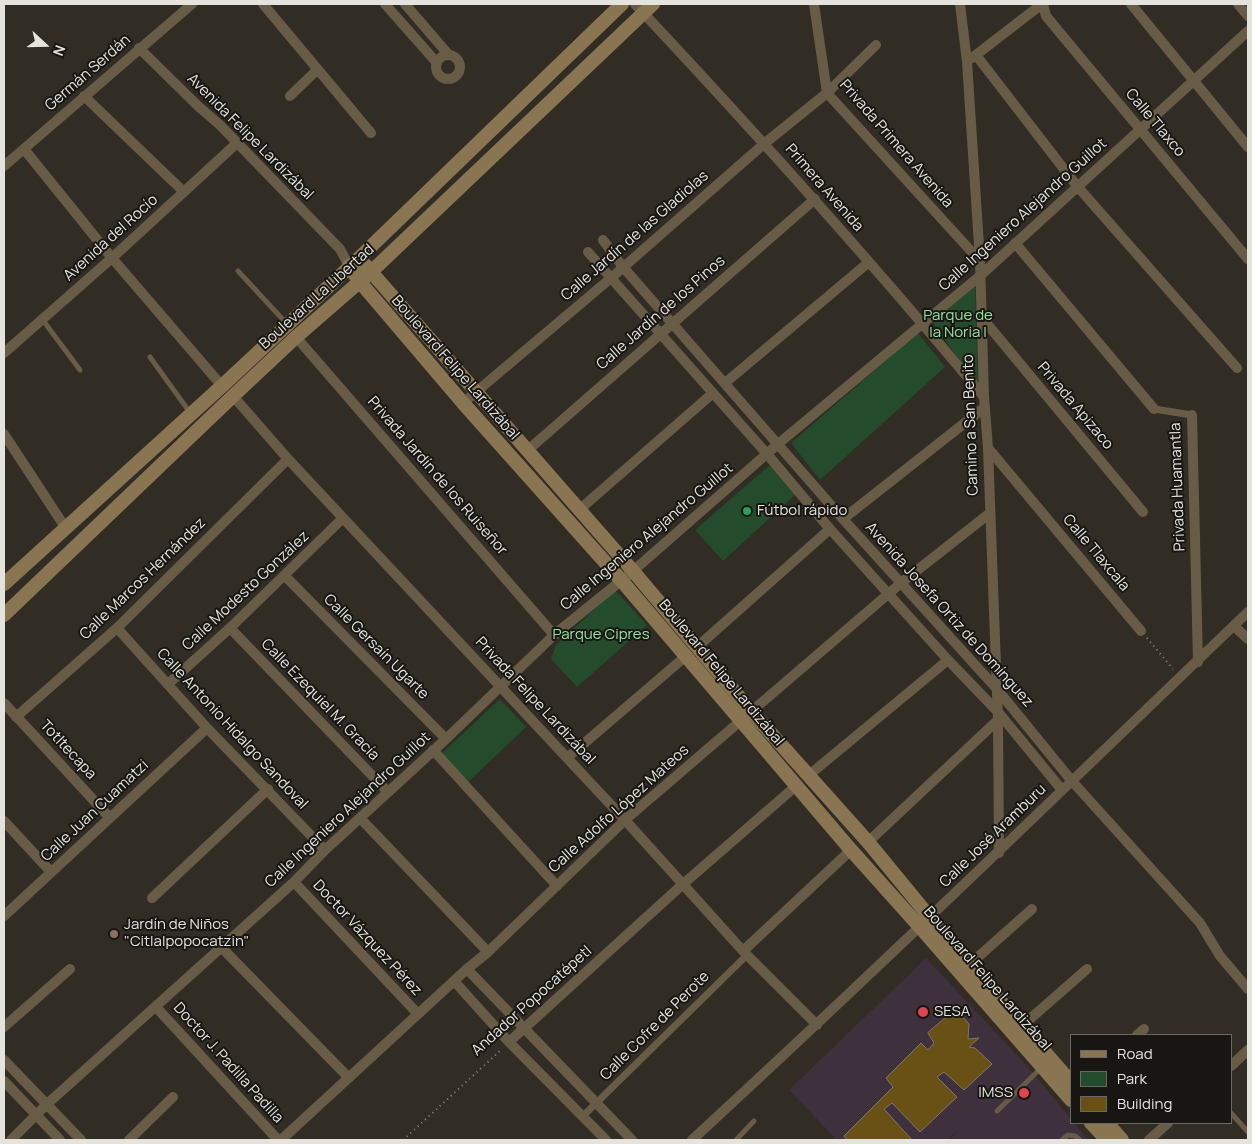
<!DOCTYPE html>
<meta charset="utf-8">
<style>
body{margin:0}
#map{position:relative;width:1252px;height:1144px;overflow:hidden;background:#312d25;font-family:Manrope,sans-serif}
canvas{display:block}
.frame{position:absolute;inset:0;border:5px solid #e5e3de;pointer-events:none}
.legend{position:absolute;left:1070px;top:1034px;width:162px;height:90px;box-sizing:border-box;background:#171612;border:1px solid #696864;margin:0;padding:6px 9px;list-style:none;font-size:15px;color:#e5e3de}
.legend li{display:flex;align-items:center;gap:10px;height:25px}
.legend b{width:25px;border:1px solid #696864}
.north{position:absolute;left:20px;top:20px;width:50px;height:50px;-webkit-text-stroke:4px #171612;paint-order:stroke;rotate:111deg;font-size:14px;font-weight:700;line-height:20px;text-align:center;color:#e5e3de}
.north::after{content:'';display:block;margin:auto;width:18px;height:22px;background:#e5e3de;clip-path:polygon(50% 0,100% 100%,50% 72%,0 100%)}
</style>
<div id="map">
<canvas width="1252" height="1144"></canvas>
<div class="frame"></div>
<ul class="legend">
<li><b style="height:6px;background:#8a7553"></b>Road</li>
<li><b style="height:14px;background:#244b2b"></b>Park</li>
<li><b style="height:14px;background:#695115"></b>Building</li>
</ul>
<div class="north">N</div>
</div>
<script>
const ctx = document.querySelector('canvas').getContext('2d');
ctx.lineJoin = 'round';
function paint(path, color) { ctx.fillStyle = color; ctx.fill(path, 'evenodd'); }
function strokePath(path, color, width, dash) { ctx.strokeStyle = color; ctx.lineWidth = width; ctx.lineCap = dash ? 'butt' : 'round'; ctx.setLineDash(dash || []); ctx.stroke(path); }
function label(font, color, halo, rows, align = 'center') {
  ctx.font = font + ' Manrope,sans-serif'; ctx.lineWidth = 4; ctx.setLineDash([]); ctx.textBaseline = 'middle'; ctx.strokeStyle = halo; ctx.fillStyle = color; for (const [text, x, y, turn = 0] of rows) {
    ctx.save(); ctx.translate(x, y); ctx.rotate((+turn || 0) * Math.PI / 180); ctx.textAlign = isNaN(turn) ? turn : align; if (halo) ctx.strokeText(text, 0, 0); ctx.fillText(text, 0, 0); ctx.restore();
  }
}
const medical = new Path2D(`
 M926,958L1028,1067L1071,1119V1123H1074L1088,1140H949L960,1129L947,1140H837L789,1090Z`);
const green = new Path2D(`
 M975,285L978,386L933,323Z
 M918,333L945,367L820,480L791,443Z
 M771,464L796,494L723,561L695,530Z
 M615,590L647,625L577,687L551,659L556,645Z
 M500,699L526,727L468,782L441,754Z`);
const building = new Path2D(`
 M956,1009L969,1024L968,1039L979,1038L969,1047L975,1048L992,1064L964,1090L944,1072L937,1077L957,1097L920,1132L892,1103L884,1109L912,1140H847L844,1136L893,1087L886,1078L921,1043L928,1050L934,1043L928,1033Z`);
const path = new Path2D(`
 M1147,638L1173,669
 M403,1140L502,1049`);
const service = new Path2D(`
 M238,271L287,324
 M42,319L80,370
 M150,357L191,414
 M997,1111L1041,1068
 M1231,1113L1248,1132
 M736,1140L754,1121
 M1062,1140L1068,1135L1075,1136L1080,1140`);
const pedestrian = new Path2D(`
 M1154,409L1192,415
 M583,1116L747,955`);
const minor = new Path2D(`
 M263,4L371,133
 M385,4L437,63
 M405,4L448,54
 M635,4C755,132 872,262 984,397
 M814,4L827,93L980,261
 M960,4L967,62L980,261L984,397L988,448L998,720L999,853
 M1043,4L1046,16L1248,259
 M1131,4L1248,147
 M1238,4L1248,16
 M139,48L198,106L220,125L340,249L349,266
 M976,55L1077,186L1237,368
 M436 67a12 12 0 1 1 24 0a12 12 0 1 1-24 0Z
 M972,58L1042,4
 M84,96L184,192
 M290,96L317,70
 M24,149L112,258L222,386
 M4,166L192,4
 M603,240L623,267L843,519L996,688L1071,780L1200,923L1220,956L1248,989
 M1015,243L1154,409
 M588,252L767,454L830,529L948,660L998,712L1062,790
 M983,319L1143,512
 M296,337L554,635
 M4,353L112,258L237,143
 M725,383L869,262
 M233,396L288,459L625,820L743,951L817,1025
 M463,403L611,278L765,143L827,93L876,45
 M1192,415L1198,662
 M4,434L65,527
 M988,448L1141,631
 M528,450L815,199
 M579,510L713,393
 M843,519L985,407
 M285,576L446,739
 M1234,626L1248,639
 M117,628L207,728L325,850
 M230,628L388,792
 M697,647L830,529
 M168,684L230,628L343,518
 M4,703L110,818
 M16,717L117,628L288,459
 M433,750L557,886
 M567,758L686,656
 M809,775L948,660
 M360,818L488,952
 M4,821L51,872
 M868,842L998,720
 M294,882L418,1014
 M152,898L268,789
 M4,916L207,728
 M222,948L349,1078
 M743,951L851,850
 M969,965L1032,909
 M467,969L632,1140
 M454,981L509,1042L606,1140
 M156,1007L278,1140
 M1022,1026L1087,969
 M4,1027L70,969
 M1137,1035L1144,1029
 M509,1042L682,885L796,786
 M4,1060L81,1140
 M1231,1066L1248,1050
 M4,1081L60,1140
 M11,1140L46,1105L294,882L325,850L446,739L554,635L633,571L778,444L981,275L1248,31
 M129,1140L173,1097
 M281,1140L467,969L488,952L625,820L901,583L990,513
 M692,1140C880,967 1063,789 1248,612
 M1149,1140L1168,1123`);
const secondary = new Path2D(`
 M359,258L633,571L751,711L868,842L969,965L1071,1082
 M349,266L360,282L463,403L621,580L851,850L920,927L1071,1100
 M4,584L222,386L359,258L622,4
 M4,615L233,396L296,337L372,271L653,4
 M1091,1123L1107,1140
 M1107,1123L1122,1140`);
const markers = [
 [747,511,5,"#2e9e5b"],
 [114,934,5,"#8d6e63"],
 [923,1012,6,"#e0444e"],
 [1024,1093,6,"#e0444e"]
];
const streetNames = [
 ["Germán Serdán",88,73,-41],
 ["Calle Tlaxco",1155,123,50],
 ["Avenida Felipe Lardizábal",250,137,45],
 ["Privada Primera Avenida",896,144,49],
 ["Primera Avenida",824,188,49],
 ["Calle Ingeniero Alejandro Guillot",1023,215,-42],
 ["Calle Jardín de las Gladiolas",635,236,-41],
 ["Avenida del Rocío",111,238,-42],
 ["Boulevard La Libertad",317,297,-42],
 ["Calle Jardín de los Pinos",661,313,-41],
 ["Boulevard Felipe Lardizábal",455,368,49],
 ["Privada Apizaco",1075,406,50],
 ["Camino a San Benito",971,425,-92],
 ["Privada Jardín de los Ruiseñor",437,476,49],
 ["Privada Huamantla",1178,487,-92],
 ["Calle Ingeniero Alejandro Guillot",647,537,-40],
 ["Calle Tlaxcala",1096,553,50],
 ["Calle Marcos Hernández",143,579,-44],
 ["Calle Modesto González",246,591,-43],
 ["Avenida Josefa Ortiz de Domínguez",949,615,48],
 ["Calle Gersaín Ugarte",376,647,45],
 ["Boulevard Felipe Lardizábal",721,673,50],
 ["Calle Ezequiel M. Gracía",320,700,46],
 ["Privada Felipe Lardizábal",535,701,47],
 ["Calle Antonio Hidalgo Sandoval",232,729,47],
 ["Totltecapa",68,750,47],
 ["Calle Adolfo López Mateos",619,809,-42],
 ["Calle Ingeniero Alejandro Guillot",348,810,-43],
 ["Calle Juan Cuamatzi",95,811,-43],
 ["Calle José Aramburu",993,836,-44],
 ["Doctor Vázquez Pérez",367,938,47],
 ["Boulevard Felipe Lardizábal",987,979,49],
 ["Andador Popocatépetl",532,1001,-42],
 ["Calle Cofre de Perote",655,1026,-45],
 ["Doctor J. Padilla Padilla",228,1063,48]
];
const parkNames = [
 ["Parque de",958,316],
 ["la Noria I",958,333],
 ["Parque Cipres",601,635]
];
const poiNames = [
 ["Fútbol rápido",757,511],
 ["Jardín de Niños",124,925],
 ["\"Citlalpopocatzin\"",124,942],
 ["SESA",934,1012],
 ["IMSS",1013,1093,"right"]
];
paint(medical, '#3e303d');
paint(green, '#244b2b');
paint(building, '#695115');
strokePath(building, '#7c786f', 1);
strokePath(path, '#8b8882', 2, [1, 4]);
strokePath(service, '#695c47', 5);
strokePath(pedestrian, '#695c47', 7);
strokePath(minor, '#695c47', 10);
strokePath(secondary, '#8a7553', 14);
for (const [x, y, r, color] of markers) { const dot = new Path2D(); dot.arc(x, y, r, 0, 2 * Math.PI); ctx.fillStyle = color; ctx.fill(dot); strokePath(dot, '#171612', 2); }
label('15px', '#e5e3de', '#171612', streetNames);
label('15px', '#98e0a2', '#171612', parkNames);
label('15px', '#e5e3de', '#171612', poiNames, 'left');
</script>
